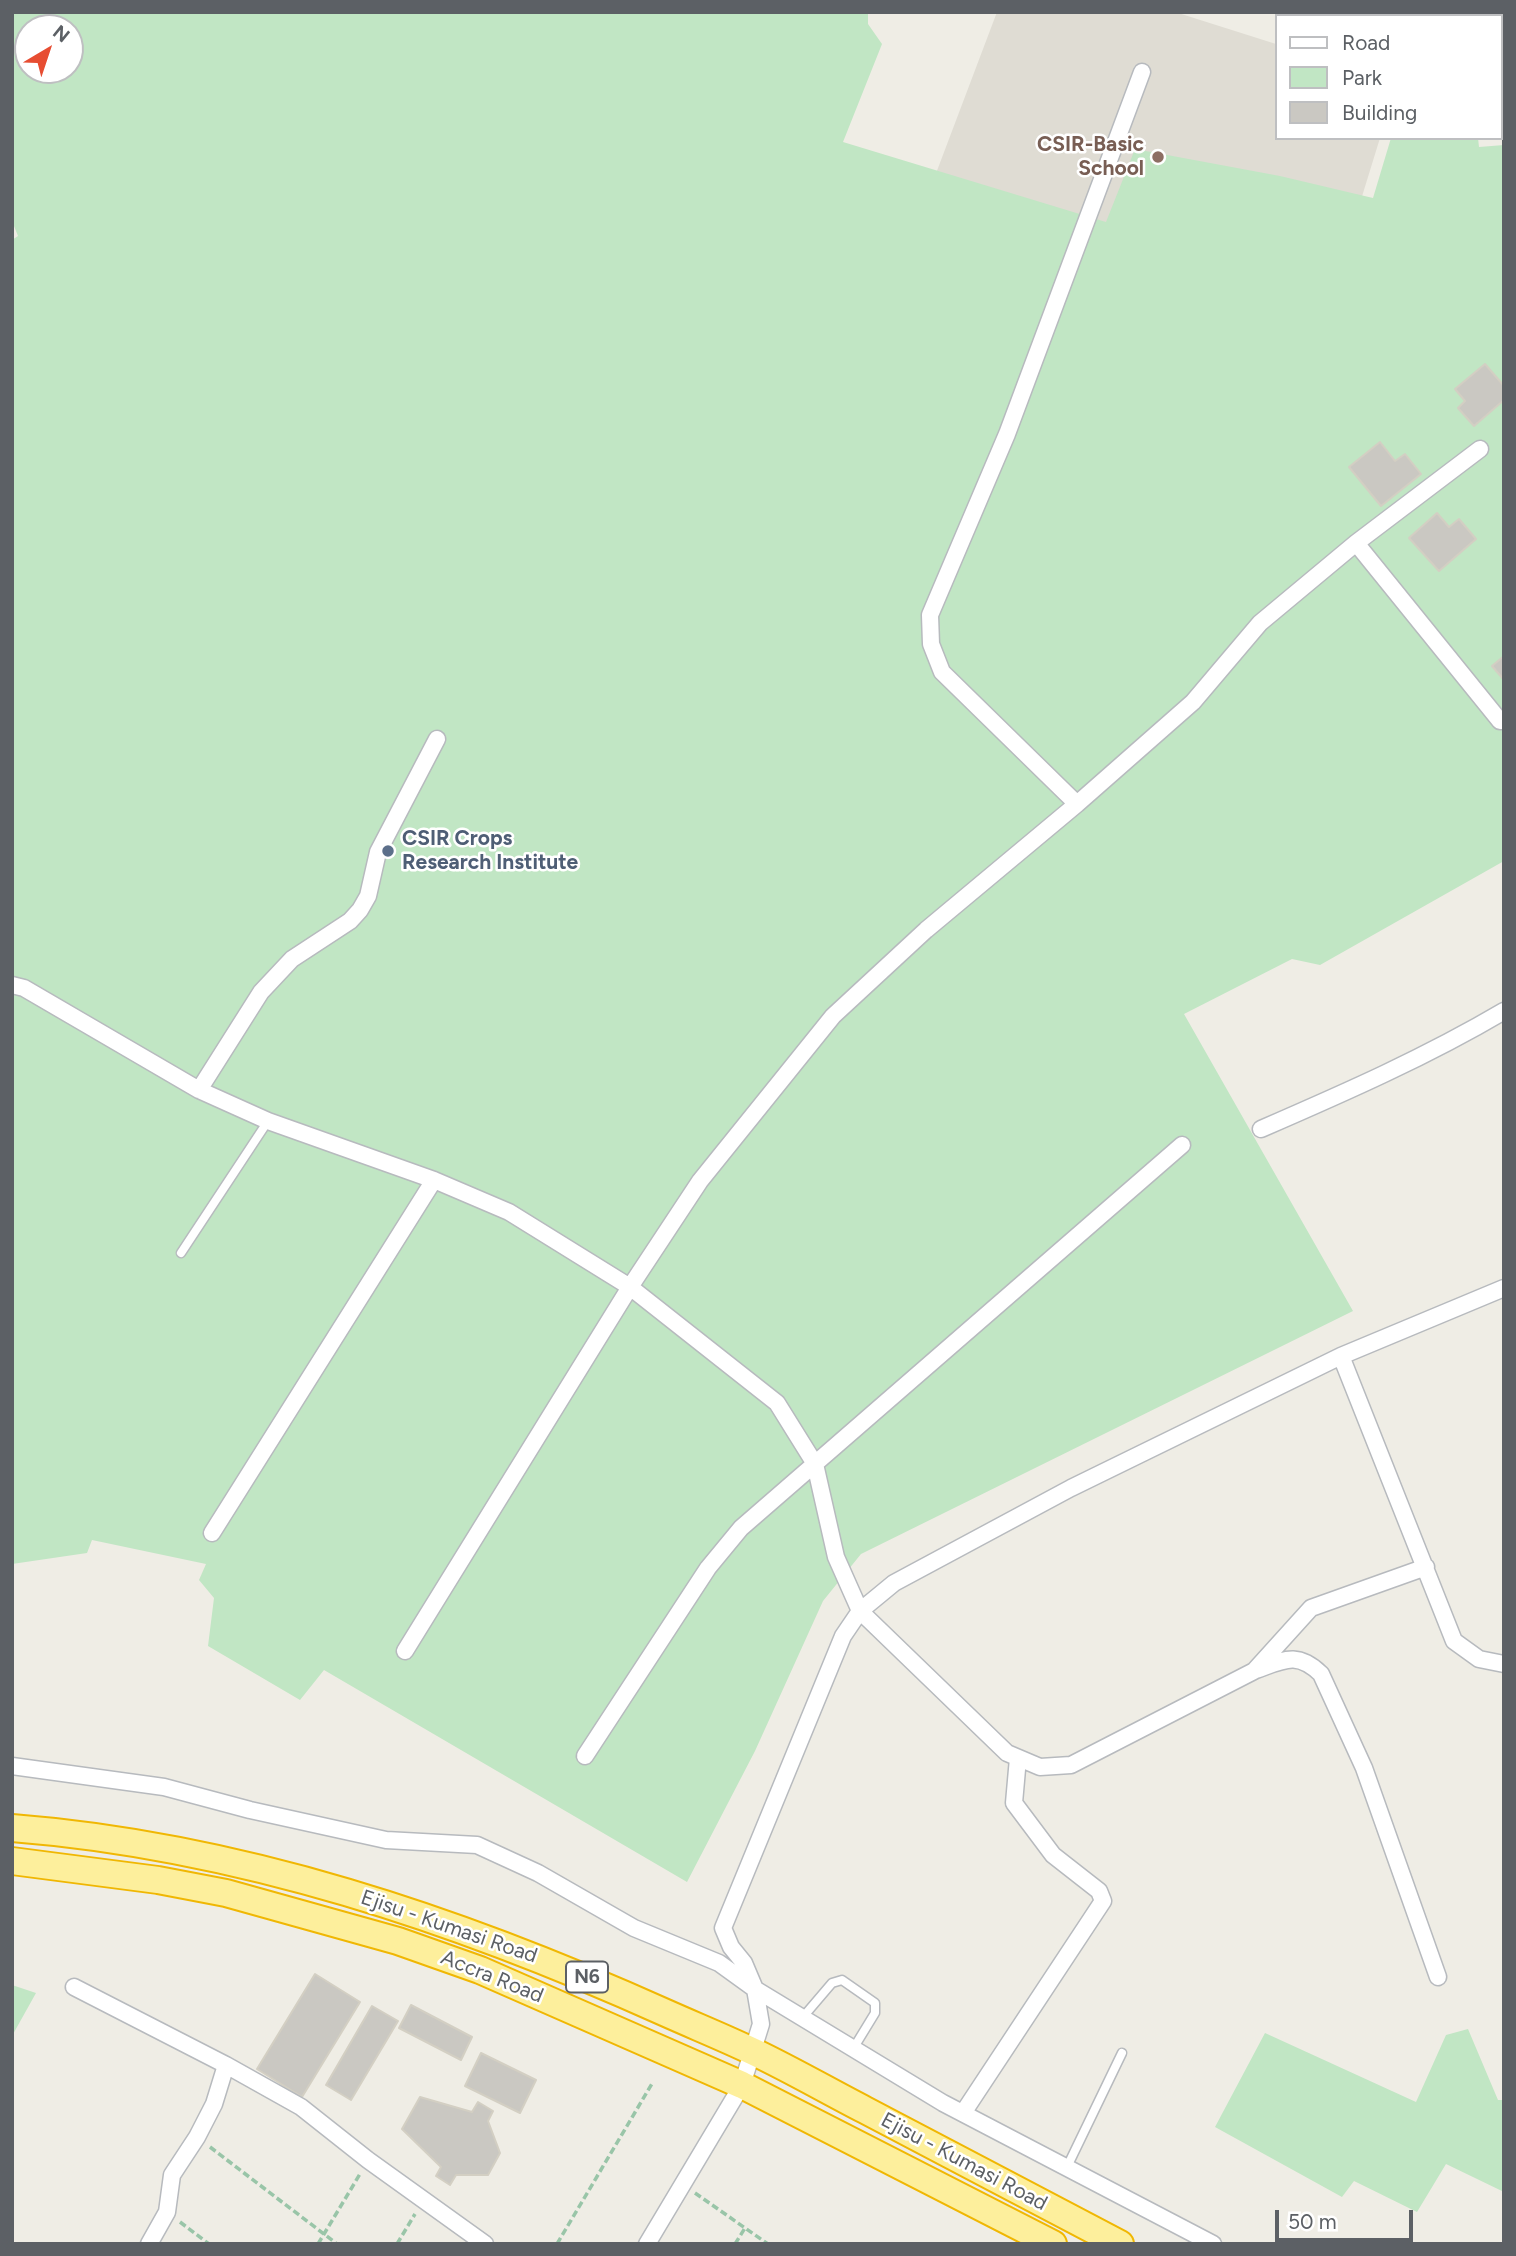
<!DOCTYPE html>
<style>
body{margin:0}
#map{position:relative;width:1516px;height:2256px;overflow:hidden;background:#efede5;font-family:Figtree,sans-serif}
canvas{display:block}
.frame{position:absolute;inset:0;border:14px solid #5c6065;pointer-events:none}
.legend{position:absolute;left:1275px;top:14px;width:228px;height:126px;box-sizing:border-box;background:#fff;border:2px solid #bebfc1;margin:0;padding:9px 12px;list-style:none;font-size:21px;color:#5c6065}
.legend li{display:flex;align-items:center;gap:14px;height:35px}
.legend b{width:35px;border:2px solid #bebfc1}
.north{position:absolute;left:14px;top:14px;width:70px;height:70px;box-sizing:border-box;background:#fff;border:2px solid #bebfc1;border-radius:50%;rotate:39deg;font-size:19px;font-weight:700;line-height:28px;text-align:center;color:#5c6065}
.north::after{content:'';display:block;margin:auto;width:24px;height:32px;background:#e74d32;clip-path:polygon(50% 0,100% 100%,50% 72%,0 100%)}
.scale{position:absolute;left:1275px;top:2210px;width:138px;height:32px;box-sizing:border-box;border:4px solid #5c6065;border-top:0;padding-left:9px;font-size:21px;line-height:24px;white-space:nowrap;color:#5c6065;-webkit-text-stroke:5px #fff;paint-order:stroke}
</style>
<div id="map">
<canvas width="1516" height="2256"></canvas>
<div class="frame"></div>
<ul class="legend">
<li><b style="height:9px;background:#fff"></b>Road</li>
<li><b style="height:19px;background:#c1e6c4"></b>Park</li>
<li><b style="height:19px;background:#cac8c2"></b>Building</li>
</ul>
<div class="north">N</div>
<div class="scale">50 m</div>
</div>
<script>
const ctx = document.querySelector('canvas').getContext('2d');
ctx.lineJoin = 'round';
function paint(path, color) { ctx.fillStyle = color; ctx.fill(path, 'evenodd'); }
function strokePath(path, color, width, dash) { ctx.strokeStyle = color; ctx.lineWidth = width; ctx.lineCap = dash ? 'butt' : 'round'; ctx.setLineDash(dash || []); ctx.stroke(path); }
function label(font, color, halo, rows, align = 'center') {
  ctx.font = font + ' Figtree,sans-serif'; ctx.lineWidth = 5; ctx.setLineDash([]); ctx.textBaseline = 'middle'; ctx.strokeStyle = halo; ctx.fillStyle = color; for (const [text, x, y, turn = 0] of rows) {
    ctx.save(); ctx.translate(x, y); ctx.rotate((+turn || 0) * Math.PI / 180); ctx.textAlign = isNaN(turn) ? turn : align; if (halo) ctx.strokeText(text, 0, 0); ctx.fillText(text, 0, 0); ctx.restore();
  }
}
const education = new Path2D(`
 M997,12H1175L1276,44V138H1380L1331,297L935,176Z`);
const green = new Path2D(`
 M12,12H868V24L882,44L843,142L1106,222L1135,149L1280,176L1373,198L1391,138H1478L1479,147L1504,145V861L1320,965L1292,959L1184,1014L1353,1311L861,1554L823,1601L755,1751L687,1882L324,1670L300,1700L208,1646L214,1598L199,1580L206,1564L92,1540L87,1553L12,1564V240L18,236L12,221ZM28,28H70V70H28Z
 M12,1985L36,1993L12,2036Z
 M1468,2029L1498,2100H1504V2192L1446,2164L1417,2212L1354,2181L1342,2197L1215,2127L1265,2033L1416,2102L1446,2035Z`);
const building = new Path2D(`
 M1485,364L1504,386V400L1474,426L1458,408L1465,401L1455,389Z
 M1380,442L1395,461L1405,454L1421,474L1381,506L1349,467Z
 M1437,513L1449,527L1459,519L1476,539L1439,571L1409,538Z
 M1504,656V680L1492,666Z
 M315,1974L360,2002L302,2097L257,2069Z
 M411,2005L472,2037L461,2060L399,2028Z
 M372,2006L398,2021L351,2100L326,2085Z
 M481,2053L536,2080L520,2113L465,2086Z
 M420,2097L472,2112L478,2102L493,2111L488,2121L500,2153L488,2175H456L450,2185L436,2176L441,2167L402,2129Z`);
const path = new Path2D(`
 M210,2147L337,2244
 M695,2193L768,2244
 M180,2222L209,2244
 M318,2244L360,2174
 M397,2244L415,2214
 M557,2244L653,2082
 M735,2244L745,2228`);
const service = new Path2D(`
 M181,1253L268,1121
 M803,2017L832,1983L842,1980L875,2003V2013L853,2049
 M1067,2167L1122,2053`);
const minor = new Path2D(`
 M1356,543L1500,721H1504
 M1077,804L942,672L931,644L930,615L1007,434L1142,72
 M12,985L24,988L199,1090L268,1121L434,1180L509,1212L630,1287L777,1403L815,1464L836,1557L860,1611L1007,1753L1040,1767L1071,1765L1254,1671L1311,1608L1426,1567
 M199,1090L261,992L292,959L350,921L360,910L368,896L378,852L437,739
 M1261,1129C1344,1093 1426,1057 1504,1011
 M1341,1356L1454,1641L1479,1659L1504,1664
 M212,1533L434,1180
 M405,1651L630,1287L700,1181L833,1016L926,930L1077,804L1193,702L1260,623L1356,543L1480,449
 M1256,1670C1284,1660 1297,1651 1321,1674L1364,1768L1438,1977
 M585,1756L708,1568L741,1528L1182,1145
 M12,1766L164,1787L250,1810L386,1840L477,1845L538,1873L634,1928L719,1963L755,1989L943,2103L1213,2244
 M74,1987L226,2065L301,2107L368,2160L485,2244
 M963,2113L1103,1901L1099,1891L1053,1855L1014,1803L1018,1758
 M149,2244L167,2212L172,2175L197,2137L214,2104L226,2065
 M647,2244L742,2085L761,2024L755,1989L744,1963L731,1947L723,1928L843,1636L860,1611L894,1583L1071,1488L1341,1356L1504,1288`);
const trunk = new Path2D(`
 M12,1828C240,1846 459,1920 666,2013C695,2026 725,2038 754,2052C792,2070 828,2091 865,2110C950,2155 1035,2199 1120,2244
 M12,1861L158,1880L226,1893L398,1941L480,1970L742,2085L1053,2244`);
const markers = [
 [1158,157,7,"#8d6e63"],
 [388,851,7,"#5c6f8a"]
];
const shields = [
 [587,1977,42]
];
const shieldNames = [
 ["N6",587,1977]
];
const educationNames = [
 ["CSIR-Basic",1144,145],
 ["School",1144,169]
];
const serviceNames = [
 ["CSIR Crops",402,839],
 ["Research Institute",402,863]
];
const streetNames = [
 ["Ejisu - Kumasi Road",449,1927,19],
 ["Accra Road",492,1977,22],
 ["Ejisu - Kumasi Road",964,2162,28]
];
paint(education, '#dfdcd3');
paint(green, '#c1e6c4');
paint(building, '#cac8c2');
strokePath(building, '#d3cfc3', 2);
strokePath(service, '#b7babe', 11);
strokePath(minor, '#b7babe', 19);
strokePath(trunk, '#f0b703', 30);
strokePath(path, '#99c5a8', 3.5, [7, 3.5]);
strokePath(service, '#fff', 8);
strokePath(minor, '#fff', 16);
strokePath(trunk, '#fdef9c', 26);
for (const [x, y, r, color] of markers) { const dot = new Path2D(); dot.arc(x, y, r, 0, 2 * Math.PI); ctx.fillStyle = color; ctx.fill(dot); strokePath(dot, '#fff', 2.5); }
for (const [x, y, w] of shields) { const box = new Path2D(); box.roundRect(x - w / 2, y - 15.5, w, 31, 5); ctx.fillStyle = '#fff'; ctx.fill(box); strokePath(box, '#5c6065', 2); }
label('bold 19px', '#5c6065', null, shieldNames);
label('bold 21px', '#785e54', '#fff', educationNames, 'right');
label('bold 21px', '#4e5e75', '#fff', serviceNames, 'left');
label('21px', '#5c6065', '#fff', streetNames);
</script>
